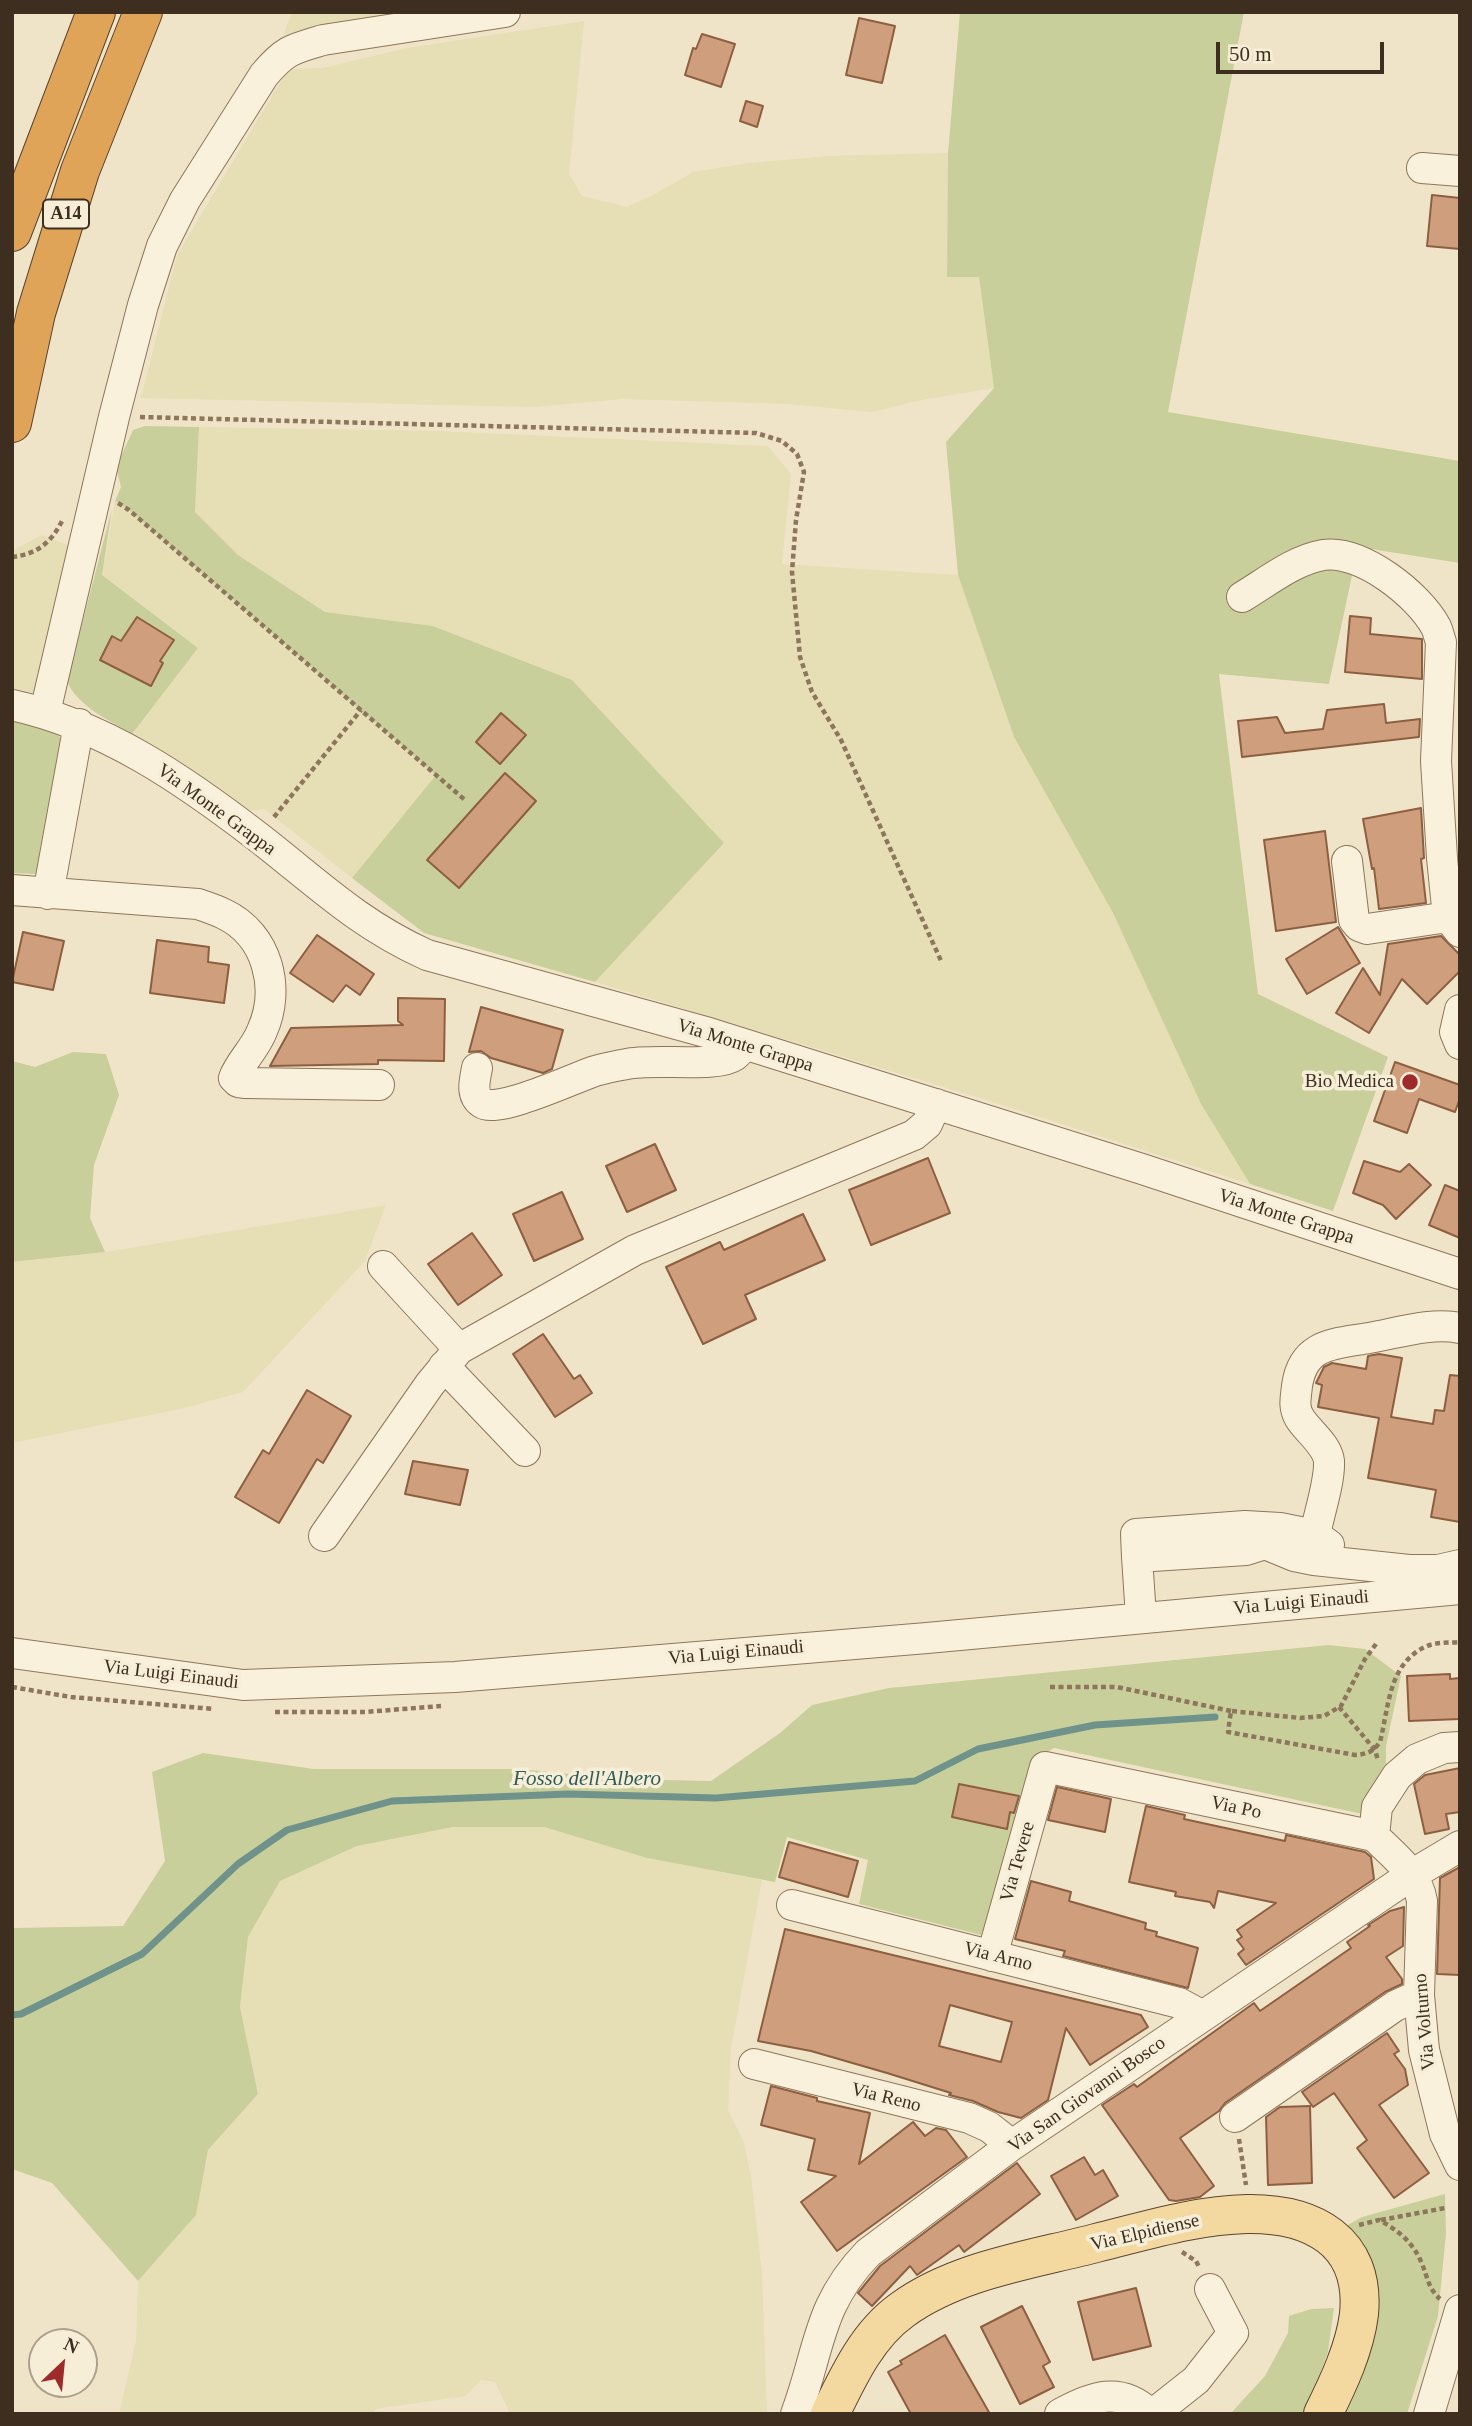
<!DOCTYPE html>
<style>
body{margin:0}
#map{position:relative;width:1472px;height:2426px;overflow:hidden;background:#f0e4c8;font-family:Georgia,serif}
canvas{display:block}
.frame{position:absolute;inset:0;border:14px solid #3d2e20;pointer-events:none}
.north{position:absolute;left:28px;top:2328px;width:70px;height:70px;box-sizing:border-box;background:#f7eed8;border:2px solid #ada18e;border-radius:50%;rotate:26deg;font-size:19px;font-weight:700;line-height:28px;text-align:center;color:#3d2e20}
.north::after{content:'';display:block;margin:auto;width:24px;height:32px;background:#9e2a2b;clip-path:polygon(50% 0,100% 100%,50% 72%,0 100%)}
.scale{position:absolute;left:1216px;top:42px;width:168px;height:32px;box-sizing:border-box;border:4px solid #3d2e20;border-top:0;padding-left:9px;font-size:21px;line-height:24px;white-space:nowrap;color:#3d2e20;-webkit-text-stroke:5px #f7eed8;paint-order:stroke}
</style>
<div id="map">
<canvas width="1472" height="2426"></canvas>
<div class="frame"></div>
<div class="north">N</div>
<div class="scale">50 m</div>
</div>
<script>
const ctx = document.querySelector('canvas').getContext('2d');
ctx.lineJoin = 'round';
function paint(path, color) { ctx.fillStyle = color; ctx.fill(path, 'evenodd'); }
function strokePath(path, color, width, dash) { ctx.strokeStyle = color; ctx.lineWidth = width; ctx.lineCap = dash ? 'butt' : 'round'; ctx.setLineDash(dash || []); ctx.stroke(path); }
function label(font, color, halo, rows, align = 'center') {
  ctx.font = font + ' Georgia,serif'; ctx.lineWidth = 7; ctx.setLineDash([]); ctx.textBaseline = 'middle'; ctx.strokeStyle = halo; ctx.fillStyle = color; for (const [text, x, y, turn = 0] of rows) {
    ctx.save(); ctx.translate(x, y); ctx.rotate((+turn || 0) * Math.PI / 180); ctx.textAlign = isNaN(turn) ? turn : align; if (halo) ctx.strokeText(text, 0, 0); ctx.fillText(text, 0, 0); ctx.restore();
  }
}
const farmland = new Path2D(`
 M292,12H451L283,36Z
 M584,21L569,174L582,196L627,207L655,194L693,172L749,163L828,156L948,153L947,277H979L994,388L926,399L872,412L788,404L623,399L534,407L141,398L177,255L288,69L323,68L407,48Z
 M199,427L437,431L768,446L791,474L782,564L958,575L1014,737L1113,913L1201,1104L1250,1184L980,1098L595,982L724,843L572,680L433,626L325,612L238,555L195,512Z
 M115,501L129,510L436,775L352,878L264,809L249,811L132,734L198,648L102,575Z
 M42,535L72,547L34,693L12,688V551Z
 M386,1205L365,1261L243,1392L180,1409L12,1443V1262L105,1252Z
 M453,1827H544L647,1858L762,1880L731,2048L728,2110L743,2140L751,2176L762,2272L767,2414H510L495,2382L481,2380L465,2396L376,2409L373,2414H119L136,2341L138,2281L196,2215L208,2150L258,2094L240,2007L248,1937L280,1881L357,1846Z`);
const green = new Path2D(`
 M960,12H1244L1168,412L1460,461V563L1358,547L1329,684L1219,674L1258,994L1388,1057L1333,1211L1250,1184L1201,1104L1113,913L1014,737L958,575L946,442L994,388L979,277H947L948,153Z
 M145,426L199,427L195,512L238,555L325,612L433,626L572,680L724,843L595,982L424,933L352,878L436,775L129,510L115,501L121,487L116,467L133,430ZM501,713L526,735L500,764L476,742ZM504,773L536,801L458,888L427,860Z
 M112,509L102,575L198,648L132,734C109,720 77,706 67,681Z
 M12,721C27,725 54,725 61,739L37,874L12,873Z
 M73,1052L106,1054L119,1095L94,1165L90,1218L105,1252L12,1262V1061L35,1067Z
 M1329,1645L1365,1649L1401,1676L1386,1746V1819L1054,1748L1037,1758L985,1936L859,1904L868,1860L787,1837L775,1882L647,1858L544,1827H453L357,1846L280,1881L248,1937L240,2007L258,2094L208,2150L196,2215L138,2281L52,2183L12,2169V1928L123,1926L165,1861L152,1772L203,1753L314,1769H520L618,1779L711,1781L780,1733L812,1705L889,1688Z
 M1445,2194L1446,2233L1438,2316L1407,2414H1339L1344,2227L1362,2217Z
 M1334,2308L1328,2352L1306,2414H1230L1265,2376L1288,2333L1289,2316L1311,2309Z`);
const stream = new Path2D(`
 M12,2015L21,2014L142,1954L238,1864L287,1830L392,1801L568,1794L716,1798L915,1781L978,1749L1095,1725L1215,1717`);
const building = new Path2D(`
 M859,18L895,26L882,83L846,75Z
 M702,34L735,44L721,87L685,75L693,48L696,49Z
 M746,101L763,106L757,127L740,121Z
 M1432,195L1460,198V249L1427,246Z
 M1350,616L1371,618L1370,634L1422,639V679L1345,672Z
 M137,617L174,640L160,661L163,663L151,686L100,660L112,636L121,641Z
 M1384,704L1386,723L1420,719L1419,737L1242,757L1238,721L1277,717L1285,733L1323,729L1327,710Z
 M501,713L526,735L500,764L476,742Z
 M505,773L536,801L459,888L427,860Z
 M1421,808L1424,858L1421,859L1426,903L1379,909L1374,868L1372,869L1363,819Z
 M1325,831L1336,922L1276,931L1264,840Z
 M1338,927L1360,963L1307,994L1286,959Z
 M23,932L64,941L53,990L12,982Z
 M317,935L374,974L360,995L346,985L333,1002L290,973Z
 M1441,936L1460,955V971L1427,1004L1402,979L1369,1033L1336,1013L1363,968L1380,995L1388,944Z
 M157,940L209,947L208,962L229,965L224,1003L150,993Z
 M398,998L445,999L444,1061L378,1060V1064L270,1066L291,1028L403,1025L398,1021Z
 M481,1007L563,1030L552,1069L543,1073L491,1058L481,1051L469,1052Z
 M1395,1062L1460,1085V1098L1455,1112L1419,1099L1407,1133L1374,1121Z
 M655,1144L676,1190L627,1212L606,1166Z
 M928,1158L950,1213L871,1245L849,1190Z
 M1364,1161L1400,1172L1409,1164L1431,1185L1396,1219L1383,1205L1353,1193Z
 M1445,1185L1460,1191V1238L1429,1225Z
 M562,1192L583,1239L534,1261L513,1214Z
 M803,1214L825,1260L745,1295L756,1319L703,1344L666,1267L720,1242L724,1250Z
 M472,1233L502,1275L458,1305L428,1264Z
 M543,1334L574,1379L580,1375L592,1393L555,1417L513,1354Z
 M1379,1354L1402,1358L1391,1417L1433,1424L1435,1410L1444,1411L1450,1375L1460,1376V1522L1431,1517L1436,1490L1368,1478L1379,1418L1318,1407L1322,1385L1316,1383L1324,1367L1332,1363L1366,1369L1368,1356Z
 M307,1390L351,1416L323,1463L317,1459L279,1523L235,1497L263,1450L269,1454Z
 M413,1461L468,1470L460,1505L405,1494Z
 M1450,1674V1679L1460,1678V1719L1409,1721L1407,1676Z
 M1460,1768V1812L1446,1814L1449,1829L1425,1834L1414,1784L1425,1775Z
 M959,1784L1019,1796L1014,1813L1010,1812L1007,1829L952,1817Z
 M1057,1787L1111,1799L1105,1832L1048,1820Z
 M1146,1806L1185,1815L1184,1819L1285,1841L1286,1835L1365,1852L1371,1857L1374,1879L1246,1965L1238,1954L1244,1949L1237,1940L1242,1937L1237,1930L1276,1903L1218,1891L1214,1908L1210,1902L1175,1896L1176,1892L1129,1882Z
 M789,1842L858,1861L848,1897L779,1877Z
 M1460,1867V1975L1437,1974L1440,1878Z
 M1031,1881L1071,1892L1069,1901L1146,1923L1145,1929L1157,1932L1156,1936L1198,1948L1188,1988L1063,1956L1065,1951L1015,1939Z
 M1404,1907L1403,1946L1386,1957L1402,1979V1984L1385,1992L1225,2103L1219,2111L1180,2138L1214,2186L1200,2197L1176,2201L1169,2200L1102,2105L1134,2084L1137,2087L1254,2003L1260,2011L1351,1948L1347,1942L1370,1926L1368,1925L1390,1911Z
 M785,1929L1141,2015L1148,2027L1090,2065L1066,2028L1048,2100L1021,2118L998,2112L973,2101L949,2095L951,2093L887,2073L811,2051L758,2041ZM950,2005L1012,2022L1001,2062L939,2046Z
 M1387,2033L1399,2051L1394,2054L1405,2069L1408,2085L1379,2105L1429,2173L1394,2198L1357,2148L1367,2140L1334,2093L1313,2107L1302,2092Z
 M771,2086L817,2098V2101L870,2113L859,2164L913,2122L925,2136L936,2128L946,2130L967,2157L837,2251L801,2202L836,2176L808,2170L815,2139L761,2125Z
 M1310,2106L1312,2183L1268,2185L1266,2117L1280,2107Z
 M1084,2157L1095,2175L1103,2170L1118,2196L1076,2220L1051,2176Z
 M1017,2163L1040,2194L964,2252L959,2245L917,2275L910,2266L872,2306L858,2293L880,2266Z
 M1136,2288L1151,2346L1093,2360L1078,2302Z
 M1022,2306L1050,2362L1043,2366L1054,2387L1020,2404L981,2327Z
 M945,2335L990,2414H911L888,2372L902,2364L900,2361Z`);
const path = new Path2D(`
 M140,417L756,433L782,441L797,454L804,472L796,520L792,572L800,657L812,692L841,740L942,963
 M118,503L129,510L465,800
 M12,557C37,554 51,543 62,521
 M274,817L361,710
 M1376,1644L1365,1659L1341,1706L1324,1716L1300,1718L1231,1711L1228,1732L1355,1755C1367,1754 1373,1752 1380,1742C1389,1707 1388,1663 1427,1646C1436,1642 1450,1643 1460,1642
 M12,1687L71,1697L214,1709
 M1050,1687H1117L1231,1711
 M1339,1707L1375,1750L1378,1760
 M275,1712H365L441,1706
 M1239,2139L1246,2185
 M1381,2220L1445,2208
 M1359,2225L1379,2220C1398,2230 1414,2243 1422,2264C1428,2278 1428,2288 1440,2299
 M1182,2252L1196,2261L1199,2267`);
const minor = new Path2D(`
 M1422,168L1460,171
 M1242,597C1267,582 1294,560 1323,555C1361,549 1419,595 1436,627C1438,631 1439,637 1441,642L1436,761L1442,858L1448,917
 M12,705C104,725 184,780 258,837C316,882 358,924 427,955L709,1033L1142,1169L1460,1274
 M45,712L114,417L143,305L162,246L185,200L264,75C285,50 292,49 323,40L505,12
 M1347,861L1354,920L1359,926L1367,929L1448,917L1460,932
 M12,890L198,904C207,907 216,910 224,914C268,935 281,989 262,1031C255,1049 240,1062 234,1078L238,1082L246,1083L379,1085
 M48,894L79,724
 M1460,1010L1455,1032L1460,1044
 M477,1068C475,1080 470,1095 482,1103C498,1114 574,1078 595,1071C605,1068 616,1066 627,1064C653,1058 717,1068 734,1056C738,1053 742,1048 745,1045
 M383,1266L459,1349
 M444,1366L525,1451
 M1245,1526L1280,1528L1315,1535L1329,1545
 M1315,1535C1319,1513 1330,1482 1329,1461C1327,1444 1307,1431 1299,1417C1293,1406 1296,1397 1297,1386C1303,1343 1334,1344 1369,1338C1398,1333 1431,1322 1460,1328
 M324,1536L430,1384L459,1349L635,1250L914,1135L927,1124L936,1104
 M1265,1544L1246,1550L1137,1557L1136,1534L1245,1526L1265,1544L1294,1556L1314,1560L1409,1570H1438L1460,1565
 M1137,1557L1141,1617
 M12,1653L243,1685L455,1677L927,1638L1460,1589
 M1374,1836L1377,1807L1397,1776L1417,1759L1444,1748L1460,1747
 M792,1905L1179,2003L1203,2016
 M992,1956L1045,1767L1374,1836C1394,1856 1417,1872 1422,1901L1419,1995L1424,2050L1445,2134L1460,2165
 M754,2064L969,2118L989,2127L1012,2145
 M1235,2117L1395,2006L1419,1995
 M796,2414C820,2350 817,2306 868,2253L1012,2145L1413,1874L1460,1846
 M1060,2414C1091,2397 1120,2385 1150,2414
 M1153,2414L1196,2380L1233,2333L1210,2289
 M1429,2414L1460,2310`);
const major = new Path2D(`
 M830,2414C848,2377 867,2335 902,2310C957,2270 1031,2260 1096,2243C1145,2231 1196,2215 1247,2214C1312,2213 1366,2241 1359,2314C1355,2348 1338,2384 1323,2414`);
const highway = new Path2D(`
 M12,232L96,12
 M12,423L36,313L80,171L143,12`);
const markers = [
 [1410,1082,9,"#9e2a2b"]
];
const shields = [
 [66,214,46]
];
const shieldNames = [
 ["A14",66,214]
];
const streetNames = [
 ["Via Monte Grappa",216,810,36],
 ["Via Monte Grappa",745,1046,17],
 ["Via Monte Grappa",1286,1217,18],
 ["Via Luigi Einaudi",1301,1603,-5],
 ["Via Luigi Einaudi",736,1653,-5],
 ["Via Luigi Einaudi",171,1675,7],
 ["Via Po",1236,1808,12],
 ["Via Tevere",1018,1862,-74],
 ["Via Arno",998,1957,14],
 ["Via Volturno",1425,2022,-95],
 ["Via San Giovanni Bosco",1087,2095,-35],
 ["Via Reno",886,2098,14],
 ["Via Elpidiense",1145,2233,-13]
];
const poiNames = [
 ["Bio Medica",1394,1082]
];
const waterNames = [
 ["Fosso dell'Albero",587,1779]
];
paint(farmland, '#e6deb5');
paint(green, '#c9cf9b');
strokePath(stream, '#6f938a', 7);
paint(building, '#cf9f7d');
strokePath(building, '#8d5f41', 2);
strokePath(minor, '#8d765c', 32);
strokePath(major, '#5b4430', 40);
strokePath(highway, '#5b4430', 40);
strokePath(path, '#8d765c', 4.5, [5, 3.5]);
strokePath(minor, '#faf1dc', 30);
strokePath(major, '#f3d9a0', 38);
strokePath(highway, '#e0a458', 38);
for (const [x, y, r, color] of markers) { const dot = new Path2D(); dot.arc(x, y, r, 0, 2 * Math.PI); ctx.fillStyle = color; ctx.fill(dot); strokePath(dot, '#f7eed8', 2.5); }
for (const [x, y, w] of shields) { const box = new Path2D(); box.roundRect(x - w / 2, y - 14.5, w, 29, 5); ctx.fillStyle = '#f7eed8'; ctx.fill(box); strokePath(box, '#3d2e20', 2); }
label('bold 18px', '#3d2e20', null, shieldNames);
label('19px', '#3d2e20', '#f7eed8', streetNames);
label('19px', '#3d2e20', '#f7eed8', poiNames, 'right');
label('italic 21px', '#2f5d5a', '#f7eed8', waterNames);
</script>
